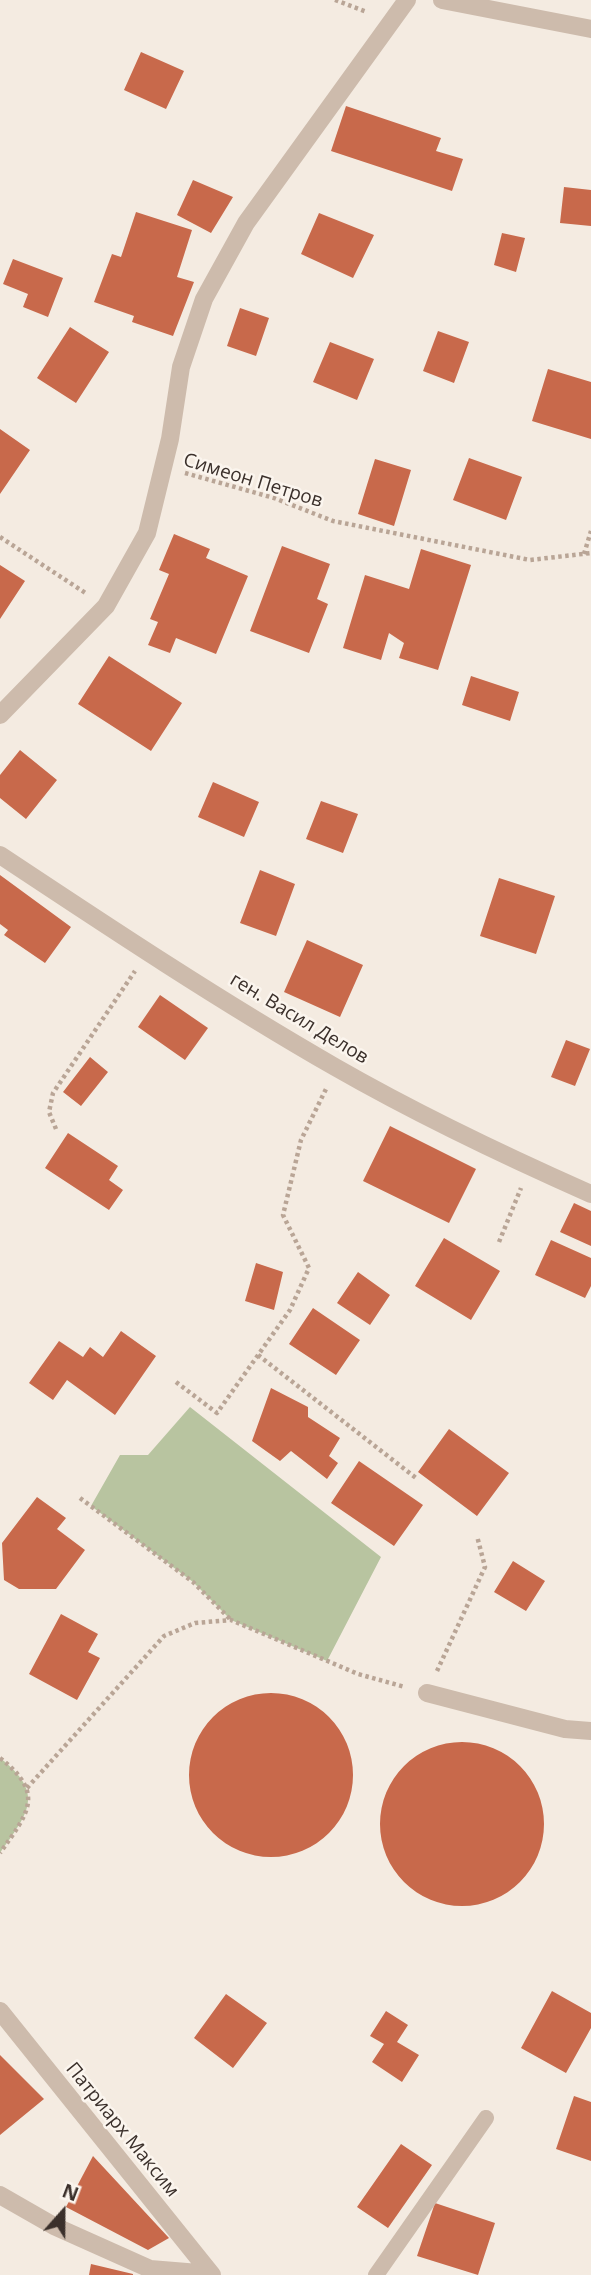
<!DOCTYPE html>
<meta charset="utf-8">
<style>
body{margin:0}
#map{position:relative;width:591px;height:2275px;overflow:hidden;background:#f4ebe1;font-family:"Open Sans",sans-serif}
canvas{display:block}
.north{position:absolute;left:28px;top:2177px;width:70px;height:70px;-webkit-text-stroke:5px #fbf5ee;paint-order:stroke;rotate:21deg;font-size:19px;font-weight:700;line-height:28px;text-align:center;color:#3b302b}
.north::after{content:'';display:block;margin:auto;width:24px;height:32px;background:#3b302b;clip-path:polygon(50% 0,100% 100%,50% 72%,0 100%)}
</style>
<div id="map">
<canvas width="591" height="2275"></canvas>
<div class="north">N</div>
</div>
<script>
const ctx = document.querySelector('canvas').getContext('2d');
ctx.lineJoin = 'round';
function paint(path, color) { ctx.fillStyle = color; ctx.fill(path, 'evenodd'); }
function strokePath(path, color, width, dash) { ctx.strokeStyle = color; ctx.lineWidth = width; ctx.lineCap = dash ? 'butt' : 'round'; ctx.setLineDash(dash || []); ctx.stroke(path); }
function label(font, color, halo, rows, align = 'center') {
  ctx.font = font + ' "Open Sans",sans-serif'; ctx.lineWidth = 5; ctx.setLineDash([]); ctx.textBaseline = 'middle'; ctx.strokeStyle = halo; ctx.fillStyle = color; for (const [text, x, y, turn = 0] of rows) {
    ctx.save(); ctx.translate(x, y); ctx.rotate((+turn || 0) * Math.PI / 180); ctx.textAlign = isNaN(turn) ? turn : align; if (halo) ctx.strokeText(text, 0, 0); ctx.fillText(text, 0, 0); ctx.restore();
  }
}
const green = new Path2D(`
 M190,1407L381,1557L327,1661L231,1620L193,1582L91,1506L120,1455H148Z
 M0,1758C46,1794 28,1813 0,1853Z`);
const building = new Path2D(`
 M141,52L184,71L166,109L124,90Z
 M346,106L441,138L436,151L463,159L452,191L331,151Z
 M193,180L233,197L211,233L177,215Z
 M564,187L591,190V226L560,223Z
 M136,212L192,230L177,277L194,282L173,336L132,322L134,316L94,302L112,254L121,257Z
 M319,213L374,235L353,278L301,254Z
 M502,233L525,238L516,272L494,265Z
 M13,259L63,278L48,317L23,307L28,294L3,284Z
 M240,308L269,318L256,356L227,346Z
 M70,327L109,352L76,403L37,378Z
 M438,331L469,342L454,383L423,371Z
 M330,342L374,359L357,400L313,382Z
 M548,369L591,382V439L532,421Z
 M0,429L30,450L0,494Z
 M469,458L522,477L506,520L453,500Z
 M375,459L411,470L394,526L358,514Z
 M174,534L210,549L206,558L248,576L216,654L176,638L170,653L148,645L158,622L150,619L169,574L159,570Z
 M282,546L330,564L317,599L328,604L309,653L250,631Z
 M421,549L471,565L438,670L399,658L404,643L389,633L381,660L343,648L365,575L409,589Z
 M0,565L25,581L0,619Z
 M109,656L182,703L151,751L78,704Z
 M471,676L519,692L510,721L462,705Z
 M20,750L57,780L26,819L0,798V775Z
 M213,782L259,802L244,837L198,817Z
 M321,801L358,814L343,853L306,839Z
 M260,870L295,884L276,936L240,923Z
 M0,875L71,927L45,963L4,935L8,930L0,924Z
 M499,878L555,896L536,954L480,936Z
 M307,940L363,965L340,1017L284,992Z
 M160,995L208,1028L185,1060L138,1027Z
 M566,1040L590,1049L575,1086L551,1077Z
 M90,1057L108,1072L81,1106L63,1092Z
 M390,1126L476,1169L449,1223L363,1181Z
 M68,1133L118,1166L109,1180L123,1190L109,1210L45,1168Z
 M574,1203L591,1211V1246L560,1232Z
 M444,1238L500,1271L471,1320L415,1286Z
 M551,1240L591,1258V1286L585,1298L535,1275Z
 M256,1263L283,1272L274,1310L245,1301Z
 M358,1272L390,1295L370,1325L337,1303Z
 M313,1308L360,1340L336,1375L289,1344Z
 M121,1331L156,1356L115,1415L67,1380L53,1400L29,1383L59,1341L83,1357L90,1347L103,1357Z
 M271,1388L308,1407V1417L340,1438L329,1456L338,1463L327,1479L291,1451L280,1461L252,1441Z
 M449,1429L509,1473L477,1516L418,1472Z
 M359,1461L423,1505L394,1546L331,1503Z
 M37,1497L66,1518L57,1529L85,1550L56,1589H19L4,1580L2,1543Z
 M513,1561L545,1581L526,1611L494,1592Z
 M61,1614L98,1634L88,1652L100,1658L77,1700L29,1674Z
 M189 1775a82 82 0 1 1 164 0a82 82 0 1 1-164 0Z
 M380 1824a82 82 0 1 1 164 0a82 82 0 1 1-164 0Z
 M552,1991L591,2013V2028L566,2073L521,2048Z
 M226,1994L267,2023L233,2068L194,2038Z
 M386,2011L408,2025L397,2042L419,2055L402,2082L372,2062L384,2044L370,2036Z
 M0,2055L44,2099L0,2135Z
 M574,2096L591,2102V2161L556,2149Z
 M401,2144L432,2165L388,2228L357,2207Z
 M93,2156L169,2238L148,2250L66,2207Z
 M435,2203L495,2223L478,2275L417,2256Z
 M91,2264L133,2274V2275H89Z`);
const path = new Path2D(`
 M335,0L367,12
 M185,473L274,498L333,521L530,560L591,553
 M0,537L87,594
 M584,554L591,531
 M56,1129L49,1112L53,1093L135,971
 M499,1242L521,1188
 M258,1355L416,1478
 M176,1382L217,1413L290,1310L309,1268L283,1215L301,1140L326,1089
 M80,1498L193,1582L231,1620
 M437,1671L485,1567L477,1536
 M0,1758C46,1794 28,1813 0,1853
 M27,1788L164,1636L195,1623L231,1620L358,1674L405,1687`);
const lane = new Path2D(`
 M376,2275L486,2118`);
const street = new Path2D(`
 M442,0L591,29
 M0,715L106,606L147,533L170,439L181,367L204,299L246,223L407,0
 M0,855C110,928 220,1001 335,1067C417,1114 505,1156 591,1194
 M427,1693L565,1729L591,1731
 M0,2011L212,2275
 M0,2195L54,2226L150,2269L211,2274`);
const streetNames = [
 ["Симеон Петров",253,481,17],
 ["ген. Васил Делов",299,1019,31],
 ["Патриарх Максим",122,2130,51]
];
paint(green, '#b8c4a0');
paint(building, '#c8694b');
strokePath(path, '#b9a596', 4.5, [3.5, 3.5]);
strokePath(lane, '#cdbbac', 16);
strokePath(street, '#cdbbac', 18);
label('19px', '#3b302b', '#fbf5ee', streetNames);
</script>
